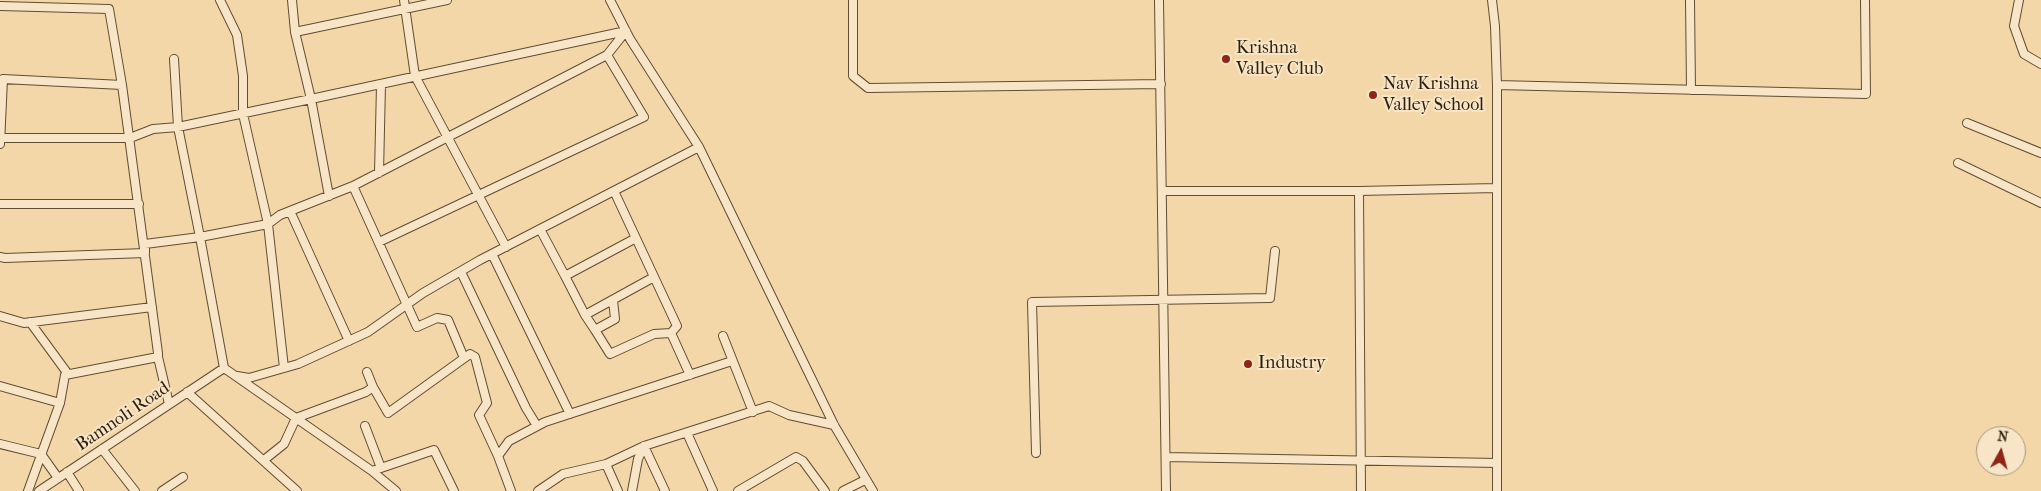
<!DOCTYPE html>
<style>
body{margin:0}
#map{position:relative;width:2041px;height:491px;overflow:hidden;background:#f4d7a9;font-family:"IM FELL French Canon",serif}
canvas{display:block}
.north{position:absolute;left:1976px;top:426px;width:50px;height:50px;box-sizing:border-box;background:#f8e5c7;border:1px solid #a7967b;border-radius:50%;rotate:7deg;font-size:14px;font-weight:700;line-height:20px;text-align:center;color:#2e1f0a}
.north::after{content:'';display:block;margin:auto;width:18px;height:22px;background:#8f2418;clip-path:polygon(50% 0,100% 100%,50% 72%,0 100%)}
</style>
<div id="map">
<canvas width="2041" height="491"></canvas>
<div class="north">N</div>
</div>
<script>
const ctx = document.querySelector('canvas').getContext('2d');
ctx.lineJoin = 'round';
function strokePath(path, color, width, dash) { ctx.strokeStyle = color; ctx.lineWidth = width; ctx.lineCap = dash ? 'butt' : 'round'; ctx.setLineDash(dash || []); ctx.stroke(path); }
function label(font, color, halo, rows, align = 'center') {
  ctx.font = font + ' "IM FELL French Canon",serif'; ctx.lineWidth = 4; ctx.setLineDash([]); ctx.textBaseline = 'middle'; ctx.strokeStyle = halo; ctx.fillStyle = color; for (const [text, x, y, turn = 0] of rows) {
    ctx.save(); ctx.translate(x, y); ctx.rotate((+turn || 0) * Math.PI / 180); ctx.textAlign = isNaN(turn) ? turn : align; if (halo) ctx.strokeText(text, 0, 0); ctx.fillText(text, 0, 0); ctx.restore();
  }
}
const minor = new Path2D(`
 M220,0L237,35L243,76V114L268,224L200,237L224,368L372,471L434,450L454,491
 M292,0L295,32
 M404,0L415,76L506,247
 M610,0L630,39L699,147L834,425L873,491
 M853,0V76L868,88L1161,84
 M1159,0L1166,491
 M1492,0L1495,26L1497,85V491
 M1690,0L1691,90
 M2019,0L2014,26L2024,54L2041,64
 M0,6L109,9L122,85L158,353V357L65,375L60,403L28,491
 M1497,85L1866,94L1865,0
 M1967,123L2041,153
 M0,138H130L153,129L178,127L311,99L295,32L447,0
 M0,144L3,79L122,85
 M1958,163L2041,203
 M379,173L381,85
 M353,186L607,55L626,31
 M1163,191H1359L1361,491
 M1359,191L1496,188
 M329,196L311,99L626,31
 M0,204H139
 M540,229L565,276L636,238
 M379,242L644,117L607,55
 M492,254L570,414
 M0,257L5,258L145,253V244L200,237L178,127L174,59
 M461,272L526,408L537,426
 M565,276L585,315L654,277
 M585,315L595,330L615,319L613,300
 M0,316L24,323L152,307
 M30,322L68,374
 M595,330L610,354L654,334L671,333L677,326L614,191
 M671,333L690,375
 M723,336L753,412
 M349,341L290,211L353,186L417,327L437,318L448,320L464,358
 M158,357L169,404
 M284,368L268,224L280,215L290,211
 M237,376L249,378L298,364L368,332L423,293L480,260L699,147
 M0,386L60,403
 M373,387L388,413L470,354L475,357L487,403L479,415L498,456
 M187,392L297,491
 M365,426L381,468
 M687,433L713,491
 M0,444L41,454L58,478
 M102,449L135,491
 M1036,453L1032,302L1270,298L1275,251
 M1166,457L1497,463
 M264,460L284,444L296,418L366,392L373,387L367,372
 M606,464L618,491
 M372,471L396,491
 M67,472L79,491
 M39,491L224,368
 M162,491L183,477
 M511,491L498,456L509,441L545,422L732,361
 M538,491L563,474L606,464L644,446L769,406L789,415L834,425
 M632,491L638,459L644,446L665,491
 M738,491L796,457L803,461L825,491
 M843,491L865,480`);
const markers = [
 [1226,59,5,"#8f2418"],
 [1373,95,5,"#8f2418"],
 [1248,364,5,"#8f2418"]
];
const poiNames = [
 ["Krishna",1236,49],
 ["Valley Club",1236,70],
 ["Nav Krishna",1383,85],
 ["Valley School",1383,106],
 ["Industry",1258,364]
];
const streetNames = [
 ["Bamnoli Road",123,417,-34]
];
strokePath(minor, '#604d32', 10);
strokePath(minor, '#f8e5c7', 8);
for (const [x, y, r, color] of markers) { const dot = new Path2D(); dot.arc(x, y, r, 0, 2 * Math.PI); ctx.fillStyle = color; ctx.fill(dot); strokePath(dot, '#f8e5c7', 2); }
label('18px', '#2e1f0a', '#f8e5c7', poiNames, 'left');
label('18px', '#2e1f0a', '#f8e5c7', streetNames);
</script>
